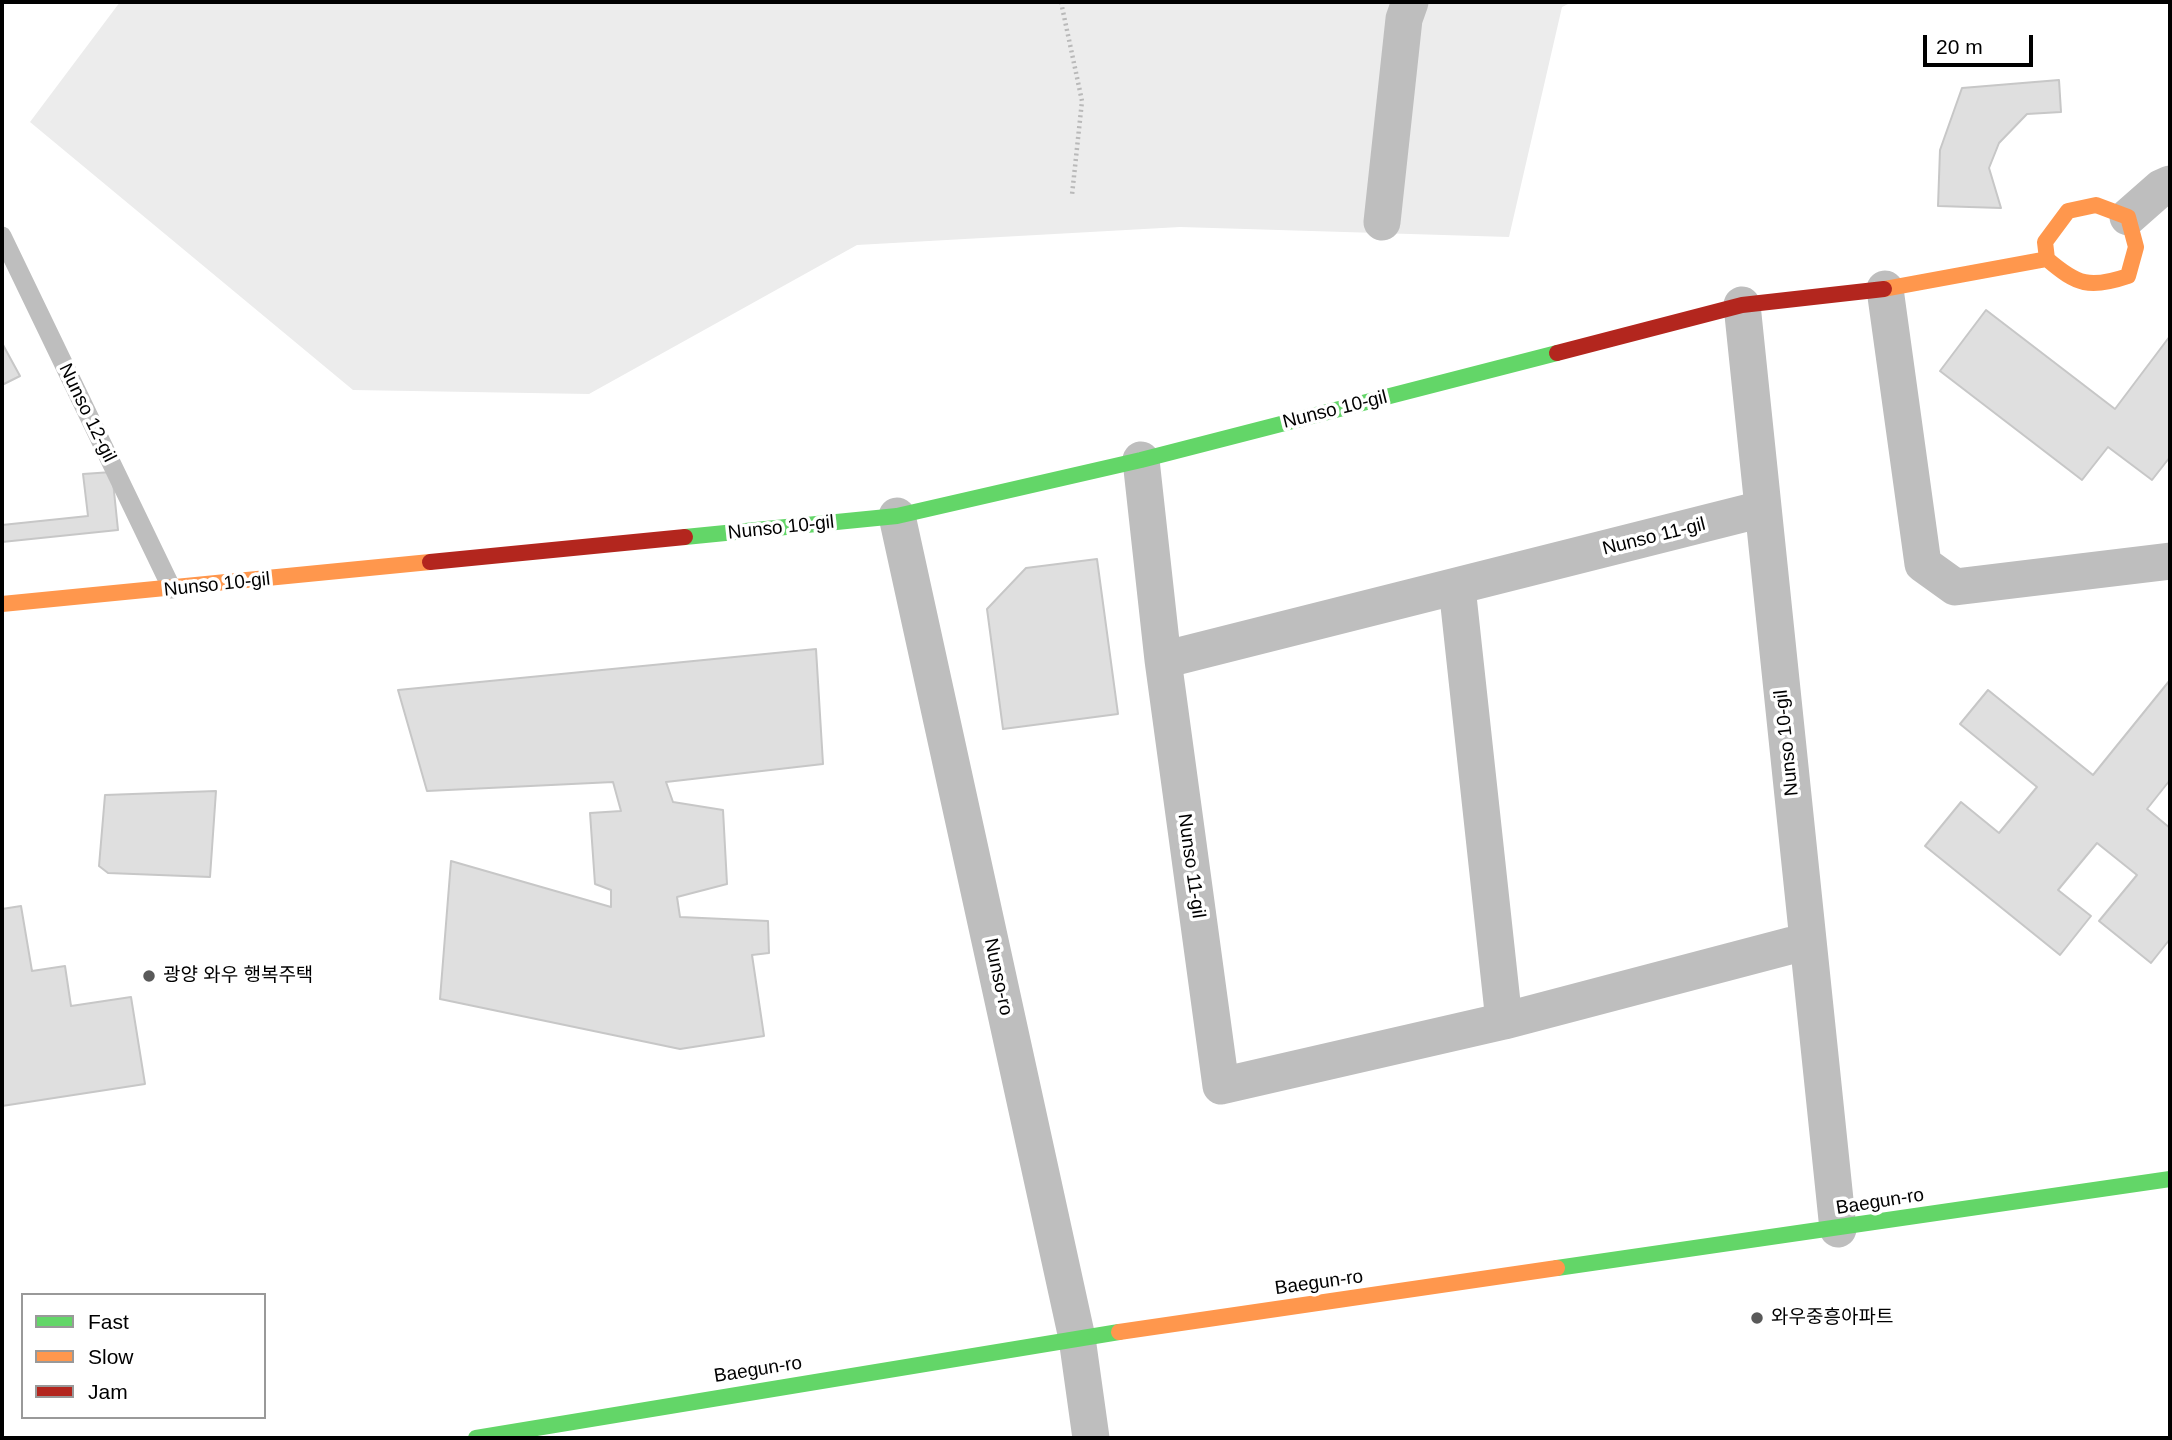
<!DOCTYPE html>
<meta charset="utf-8">
<style>
body{margin:0}
#map{position:relative;width:2172px;height:1440px;overflow:hidden;background:#fff;font-family:Helvetica,sans-serif}
canvas{display:block}
.frame{position:absolute;inset:0;border:4px solid #000;pointer-events:none}
.legend{position:absolute;left:21px;top:1293px;width:245px;height:126px;box-sizing:border-box;background:#fff;border:2px solid #999;margin:0;padding:9px 12px;list-style:none;font-size:21px;color:#000}
.legend li{display:flex;align-items:center;gap:14px;height:35px}
.legend b{width:35px;border:2px solid #999}
.scale{position:absolute;left:1923px;top:35px;width:110px;height:32px;box-sizing:border-box;border:4px solid #000;border-top:0;padding-left:9px;font-size:21px;line-height:24px;white-space:nowrap;color:#000;-webkit-text-stroke:5px #fff;paint-order:stroke}
</style>
<div id="map">
<canvas width="2172" height="1440"></canvas>
<div class="frame"></div>
<ul class="legend">
<li><b style="height:9px;background:#63d668"></b>Fast</li>
<li><b style="height:9px;background:#ff974d"></b>Slow</li>
<li><b style="height:9px;background:#b3261e"></b>Jam</li>
</ul>
<div class="scale">20 m</div>
</div>
<script>
const ctx = document.querySelector('canvas').getContext('2d');
ctx.lineJoin = 'round';
function paint(path, color) { ctx.fillStyle = color; ctx.fill(path, 'evenodd'); }
function strokePath(path, color, width, dash) { ctx.strokeStyle = color; ctx.lineWidth = width; ctx.lineCap = dash ? 'butt' : 'round'; ctx.setLineDash(dash || []); ctx.stroke(path); }
function label(font, color, halo, rows, align = 'center') {
  ctx.font = font + ' Helvetica,"Noto Sans KR",sans-serif'; ctx.lineWidth = 7; ctx.setLineDash([]); ctx.textBaseline = 'middle'; ctx.strokeStyle = halo; ctx.fillStyle = color; for (const [text, x, y, turn = 0] of rows) {
    ctx.save(); ctx.translate(x, y); ctx.rotate((+turn || 0) * Math.PI / 180); ctx.textAlign = isNaN(turn) ? turn : align; if (halo) ctx.strokeText(text, 0, 0); ctx.fillText(text, 0, 0); ctx.restore();
  }
}
const green = new Path2D(`
 M120,2H1572L1562,7L1509,237L1180,227L857,245L589,394L353,390L30,122Z`);
const building = new Path2D(`
 M2059,80L2061,112L2027,114L1999,143L1989,168L2001,208L1938,206L1940,150L1962,88Z
 M1986,310L2115,409L2170,336V457L2152,480L2108,447L2082,480L1940,371Z
 M2,343L20,376L2,385Z
 M112,472L118,530L2,542V525L88,516L83,474Z
 M1097,559L1118,714L1003,729L987,609L1026,568Z
 M816,649L823,764L666,782L673,802L723,810L727,884L677,897L680,917L768,921L769,953L752,955L764,1036L680,1049L440,999L451,861L611,907V890L595,884L590,813L621,811L613,782L427,791L398,690Z
 M2170,680V780L2147,809L2170,828V939L2151,963L2099,921L2137,875L2097,843L2058,890L2091,916L2060,955L1925,846L1961,802L1999,833L2037,787L1960,724L1988,690L2093,775Z
 M216,791L210,877L108,873L99,866L105,795Z
 M21,906L32,971L65,966L71,1006L131,997L145,1084L2,1106V909Z`);
const path = new Path2D(`
 M1061,2L1082,101L1072,195`);
const lane = new Path2D(`
 M2,236L172,589`);
const street = new Path2D(`
 M2128,217L2161,188L2170,184
 M1382,222L1404,19L1410,2
 M1885,289L1923,564L1955,587L2170,561
 M1742,305L1838,1229
 M1141,460L1163,660
 M1762,509L1163,660L1221,1086L1504,1021L1808,941
 M897,516L1077,1338L1091,1438
 M1457,587L1504,1021`);
const fast = new Path2D(`
 M685,537L897,516L1141,460L1557,353
 M1557,1268L2170,1179
 M476,1438L1119,1332`);
const slow = new Path2D(`
 M1884,289L2047,259C2077,285 2090,289 2128,276L2136,247L2128,217L2096,205L2068,211L2045,242L2047,259
 M2,604L430,562
 M1119,1332L1557,1268`);
const jam = new Path2D(`
 M1557,353L1742,305L1884,289
 M430,562L685,537`);
const markers = [
 [149,976,7,"#595959"],
 [1757,1318,7,"#595959"]
];
const streetNames = [
 ["Nunso 10-gil",1335,410,-14],
 ["Nunso 12-gil",87,413,64],
 ["Nunso 10-gil",781,528,-6],
 ["Nunso 11-gil",1654,537,-14],
 ["Nunso 10-gil",217,585,-6],
 ["Nunso 10-gil",1787,743,-96],
 ["Nunso 11-gil",1191,866,82],
 ["Nunso-ro",998,977,78],
 ["Baegun-ro",1880,1202,-9],
 ["Baegun-ro",1319,1283,-8],
 ["Baegun-ro",758,1370,-9]
];
const poiNames = [
 ["광양 와우 행복주택",163,976],
 ["와우중흥아파트",1771,1318]
];
paint(green, '#ececec');
paint(building, '#dfdfdf');
strokePath(building, '#c7c7c7', 2);
strokePath(path, '#b9b9b9', 4.5, [2, 3.5]);
strokePath(lane, '#bebebe', 19);
strokePath(street, '#bebebe', 37);
strokePath(fast, '#63d668', 16);
strokePath(slow, '#ff974d', 16);
strokePath(jam, '#b3261e', 16);
for (const [x, y, r, color] of markers) { const dot = new Path2D(); dot.arc(x, y, r, 0, 2 * Math.PI); ctx.fillStyle = color; ctx.fill(dot); strokePath(dot, '#fff', 2.5); }
label('19px', '#000', '#fff', streetNames);
label('19px', '#000', '#fff', poiNames, 'left');
</script>
